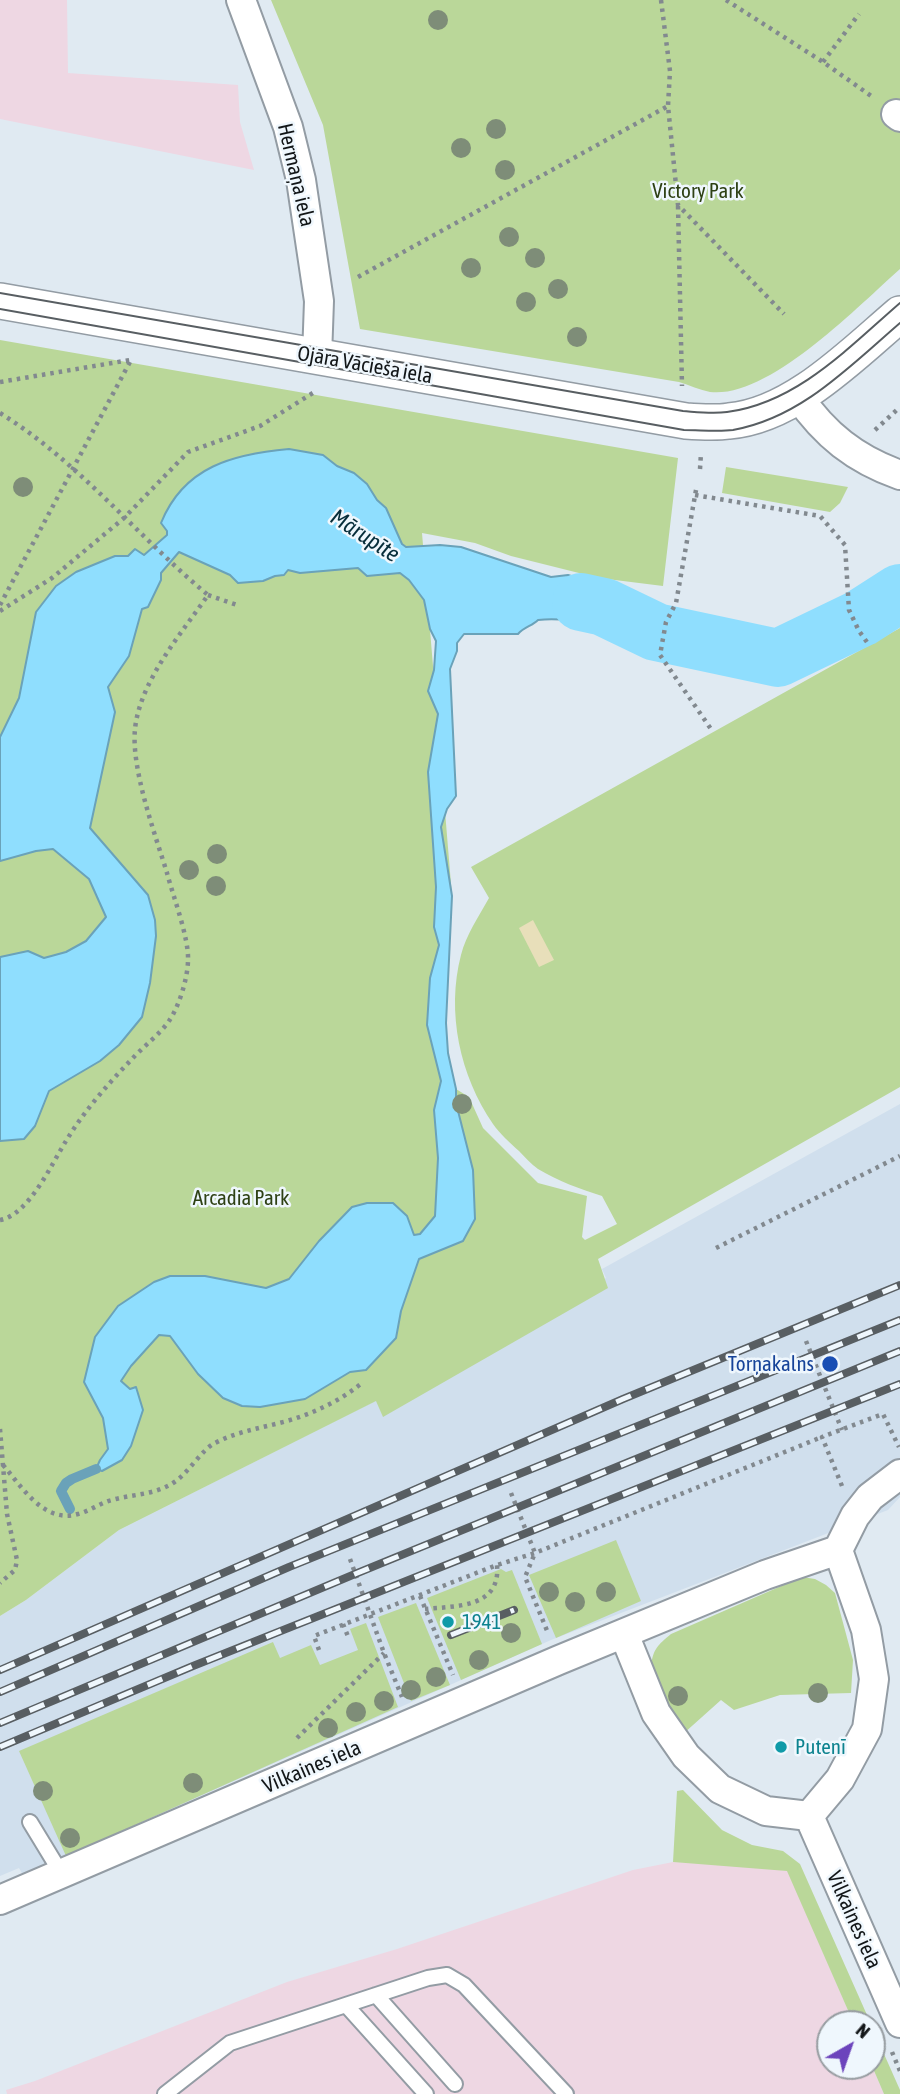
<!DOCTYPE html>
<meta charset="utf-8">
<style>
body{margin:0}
#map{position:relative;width:900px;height:2094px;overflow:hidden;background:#e0eaf2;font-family:"Asap Condensed",sans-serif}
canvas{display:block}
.north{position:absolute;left:816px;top:2010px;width:70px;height:70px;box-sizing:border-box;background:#eff7fd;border:2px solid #979da1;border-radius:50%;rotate:40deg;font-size:19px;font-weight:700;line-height:28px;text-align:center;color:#121618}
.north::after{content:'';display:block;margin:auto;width:24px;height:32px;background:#6c44bc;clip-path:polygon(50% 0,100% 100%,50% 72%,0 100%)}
</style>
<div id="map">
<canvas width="900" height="2094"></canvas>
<div class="north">N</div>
</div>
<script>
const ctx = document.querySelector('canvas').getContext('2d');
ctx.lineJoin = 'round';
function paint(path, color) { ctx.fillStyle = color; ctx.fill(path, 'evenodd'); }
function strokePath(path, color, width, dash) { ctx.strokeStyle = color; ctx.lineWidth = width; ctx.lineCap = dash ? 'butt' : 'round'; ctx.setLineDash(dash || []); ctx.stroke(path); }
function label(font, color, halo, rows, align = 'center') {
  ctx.font = font + ' "Asap Condensed",sans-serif'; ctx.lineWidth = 5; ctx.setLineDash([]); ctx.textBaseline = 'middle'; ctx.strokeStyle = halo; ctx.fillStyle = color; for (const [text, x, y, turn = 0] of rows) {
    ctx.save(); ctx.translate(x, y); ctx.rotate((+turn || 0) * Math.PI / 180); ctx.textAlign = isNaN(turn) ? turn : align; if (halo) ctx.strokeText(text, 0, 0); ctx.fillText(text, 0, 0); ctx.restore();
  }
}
const built = new Path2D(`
 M900,1104V1497L888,1510L551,1640L23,1875L19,1868L0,1876V1616L26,1600L119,1530L377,1400L383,1416L606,1278L602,1269Z`);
const industrial = new Path2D(`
 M0,0H67L68,73L238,85L240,122L254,170L0,119Z
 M673,1862L737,1864L788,1871L854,2024H830V2066H872L884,2094H7L6,2090L35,2081L287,1982L397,1949L633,1870Z`);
const green = new Path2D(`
 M271,0H900V269C858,306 769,399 710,392C700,390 689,385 679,382L360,329L323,125Z
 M0,340L678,458L663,586L599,578L511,556L475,543L422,533L452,896L446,1023L448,1053L456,1089L469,1097L483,1128L538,1183L587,1196L582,1237L585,1240L617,1224L602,1196C580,1189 558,1181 538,1169C531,1164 525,1157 519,1151C510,1143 500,1134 493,1124C460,1076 446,1012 461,955C466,935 479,916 489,898L471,867L900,628V1087L598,1259L608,1288L383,1417L376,1401L119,1530L26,1600L0,1616Z
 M726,467L848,487L840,503L830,512L722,493Z
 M616,1540L641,1601L556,1638L529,1575Z
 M501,1569L506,1572L512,1570L542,1644L461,1680L427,1598Z
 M802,1577L815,1579L826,1585L835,1593L853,1660L851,1693L780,1695L734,1710L721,1700L683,1734L651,1666C653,1649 658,1645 671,1634Z
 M416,1603L450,1685L411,1701L378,1617Z
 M366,1623L398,1707L66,1856L19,1751L273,1642L280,1658L311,1645L320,1665L358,1650L350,1629Z
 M683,1790L722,1830L752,1845L783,1851L800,1864L871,2024H854L787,1871L673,1862L677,1791Z
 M872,2027L900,2090V2094H884L872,2066Z`);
const sand = new Path2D(`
 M533,920L554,960L539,967L519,928Z`);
const water = new Path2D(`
 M289,449L323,455L337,466L354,473L367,484L377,500L386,508L402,544L406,547L440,545L461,547L551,577L568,575L640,598L654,609L659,621L653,638L647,643C611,630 577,616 538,620C532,626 524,627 518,634H464L457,643V651L450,669L456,796L447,809L441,827L452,896L446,1023L448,1053L456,1089V1103L473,1170L475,1219L463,1241L419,1259L401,1311L396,1338L366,1370L350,1372L305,1399L260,1407L242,1406L223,1398L198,1374L170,1336L159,1335L131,1366L121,1381L130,1389L136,1387L143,1410L131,1446L122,1460L102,1471L96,1469L100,1460L108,1449L103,1418L84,1382L95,1337L118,1306L154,1282L170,1276H205L266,1288L289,1279L319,1241L352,1207L367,1203H393L407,1216L414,1235L420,1234L435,1216L438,1158L434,1110L441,1081L427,1025L430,978L439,945L434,927L436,887L428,772L438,714L428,691L434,670L436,641L430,629L424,600L409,580L400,573L367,576L358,568L300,573L288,570L284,575L275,576L263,581L238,583L230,575L179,552L161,573V580L148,607L142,609L129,656L108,687L115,712L90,828L148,895L155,920L156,936L150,983L142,1017L119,1045L100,1061L49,1091L35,1126L24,1139L0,1141V957L28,951L44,958L66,952L86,941L106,917L89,879L53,849L36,851L0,861V737L19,698L36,612L56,586L76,572L115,556H128L135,549L144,555L167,535V531L161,523C184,466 234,454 289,449Z
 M900,586V600L879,614L877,619L867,627L855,607Z`);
const stream = new Path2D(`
 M70,1509L61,1491L66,1483L72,1479L96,1469`);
const river = new Path2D(`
 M581,602L604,607L656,632L778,658L861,618L900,593`);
const path = new Path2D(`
 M661,0L670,71L668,106L678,205L784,314
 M726,0L823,62L874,98
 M823,62L859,14
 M678,206L682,386
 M358,277L668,106
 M0,382L130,360
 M0,413C79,462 137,536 208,595C181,634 140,681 135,729C131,769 155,834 167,873C173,896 189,938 188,960C188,977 179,1007 169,1021C160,1034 144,1046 132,1059C108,1084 84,1111 66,1141C52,1163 29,1215 0,1220
 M875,430L900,407
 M700,469L701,453
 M696,490L676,603L666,622L660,655L713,732
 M695,495L820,516L845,545L849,610L859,631L869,645
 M208,595L240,606
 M0,605L131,360
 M0,611L52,578L124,518L188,452L260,426L316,391
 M716,1248L900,1156
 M806,1341L842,1430
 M0,1429L7,1514L17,1560L15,1570L0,1583
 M3,1465C22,1487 44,1524 78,1514C90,1511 100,1503 112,1500C133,1494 154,1495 173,1483C189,1473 201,1450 215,1443C238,1431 262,1428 287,1421C314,1413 340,1401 362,1383
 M842,1486L822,1437L883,1414L899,1447
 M511,1493L535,1553L525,1577L548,1633
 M350,1559L384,1653L402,1697
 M420,1596L453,1675
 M425,1609C456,1606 501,1608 497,1565
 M343,1624L349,1639
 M319,1650L314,1636L497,1565L535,1553L822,1437
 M297,1738L384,1653
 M892,2052L900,2071`);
const service = new Path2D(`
 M30,1822L61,1873
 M376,1995L455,2084
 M346,2005L426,2094
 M165,2094L230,2043L428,1978L447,1975L464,1985L566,2094`);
const minor = new Path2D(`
 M241,0L288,127L301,180L319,301L317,357
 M896,114L900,117
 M798,396C825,435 855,459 900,475
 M624,1634L656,1713L686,1756L720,1789L766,1811L809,1816
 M809,1816L840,1779L867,1729L874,1679L866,1630L838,1550
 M809,1816L900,2023
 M0,1900L559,1660L765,1575L838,1550L855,1516L870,1497L900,1474`);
const tertiary = new Path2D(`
 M0,301L686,421C700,422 715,423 729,421C793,416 853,354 900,314`);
const tram = new Path2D(`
 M0,293L683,411C697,412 712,414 727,412C797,403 849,347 900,303
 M0,309L684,430C700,430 718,432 733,430C801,418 850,366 900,323`);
const rail = new Path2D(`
 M451,1635L514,1610
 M0,1670L623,1399L900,1285
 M0,1692L289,1567L900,1320
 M0,1723L355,1574L900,1351
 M0,1747L193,1666L900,1384`);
const trees = [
 [438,20],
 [496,129],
 [461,148],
 [505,170],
 [509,237],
 [535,258],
 [471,268],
 [558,289],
 [526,302],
 [577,337],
 [23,487],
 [217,854],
 [189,870],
 [216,886],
 [462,1104],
 [549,1592],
 [606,1592],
 [575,1602],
 [511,1633],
 [479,1660],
 [436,1677],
 [411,1690],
 [818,1693],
 [678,1696],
 [384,1701],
 [356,1712],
 [328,1728],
 [193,1783],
 [43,1791],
 [70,1838]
];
const markers = [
 [830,1364,9,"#1a4fb4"],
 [448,1622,7,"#0f9aa8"],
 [781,1747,7,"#0f9aa8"]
];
const streetNames = [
 ["Hermaņa iela",296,175,77],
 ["Ojāra Vācieša iela",365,365,10],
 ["Vilkaines iela",312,1767,-23],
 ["Vilkaines iela",854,1920,66]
];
const parkNames = [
 ["Victory Park",698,191],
 ["Arcadia Park",241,1198]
];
const transitNames = [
 ["Torņakalns",814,1364]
];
const cultureNames = [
 ["1941",462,1622],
 ["Putenī",795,1747]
];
const waterNames = [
 ["Mārupīte",365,536,33]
];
paint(built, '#d0dfed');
paint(industrial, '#eed7e3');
paint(green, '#bad799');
paint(sand, '#e8dfba');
paint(water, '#8fdefe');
strokePath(water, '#6aa2b9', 2);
strokePath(stream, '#6aa2b9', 10);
strokePath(river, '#8fdefe', 58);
strokePath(service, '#939ca4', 18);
strokePath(minor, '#939ca4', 32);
strokePath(tertiary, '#939ca4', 38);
strokePath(path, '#82898f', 4.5, [3.5, 5]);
strokePath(service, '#fff', 14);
strokePath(minor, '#fff', 28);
strokePath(tertiary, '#fff', 35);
strokePath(tram, '#585e62', 2);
strokePath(rail, '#585e62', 8);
strokePath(rail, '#eff7fd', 5, [16]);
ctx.fillStyle = '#7e8d78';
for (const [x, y] of trees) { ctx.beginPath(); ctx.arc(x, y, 10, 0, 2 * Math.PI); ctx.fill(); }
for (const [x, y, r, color] of markers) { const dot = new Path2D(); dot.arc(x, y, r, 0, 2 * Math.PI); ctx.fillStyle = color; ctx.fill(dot); strokePath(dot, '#eff7fd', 2.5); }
label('21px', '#121618', '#eff7fd', streetNames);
label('21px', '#2e4114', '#eff7fd', parkNames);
label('21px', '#164399', '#eff7fd', transitNames, 'right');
label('21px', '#0d838f', '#eff7fd', cultureNames, 'left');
label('italic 23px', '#072e3b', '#eff7fd', waterNames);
</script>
